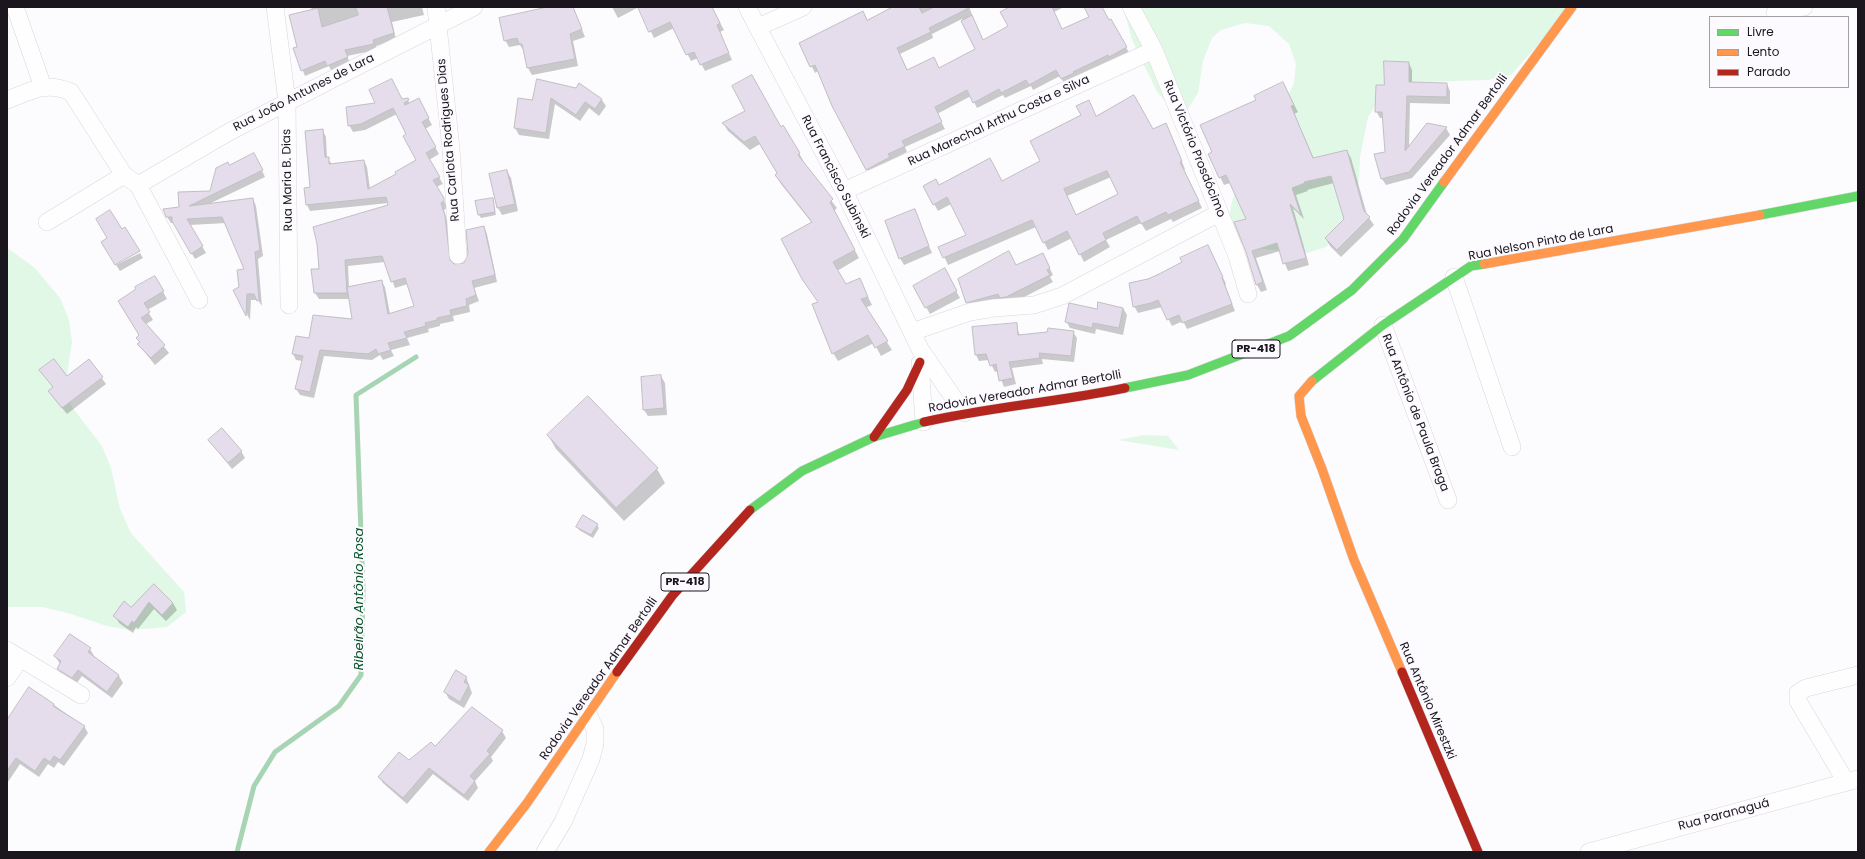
<!DOCTYPE html>
<meta charset="utf-8">
<style>
body{margin:0}
#map{position:relative;width:1865px;height:859px;overflow:hidden;background:#fcfbfe;font-family:Poppins,sans-serif}
canvas{display:block}
.frame{position:absolute;inset:0;border:8px solid #1b161e;pointer-events:none}
.legend{position:absolute;left:1709px;top:16px;width:140px;height:72px;box-sizing:border-box;background:#fcfaff;border:1px solid #a29fa5;margin:0;padding:5px 7px;list-style:none;font-size:12px;color:#1b161e}
.legend li{display:flex;align-items:center;gap:8px;height:20px}
.legend b{width:20px;border:1px solid #a29fa5}
</style>
<div id="map">
<canvas width="1865" height="859"></canvas>
<div class="frame"></div>
<ul class="legend">
<li><b style="height:5px;background:#63d668"></b>Livre</li>
<li><b style="height:5px;background:#ff974d"></b>Lento</li>
<li><b style="height:5px;background:#b3261e"></b>Parado</li>
</ul>
</div>
<script>
const ctx = document.querySelector('canvas').getContext('2d');
ctx.lineJoin = 'round';
function paint(path, color) { ctx.fillStyle = color; ctx.fill(path, 'evenodd'); }
function strokePath(path, color, width, dash) { ctx.strokeStyle = color; ctx.lineWidth = width; ctx.lineCap = dash ? 'butt' : 'round'; ctx.setLineDash(dash || []); ctx.stroke(path); }
function label(font, color, halo, rows, align = 'center') {
  ctx.font = font + ' Poppins,sans-serif'; ctx.lineWidth = 4; ctx.setLineDash([]); ctx.textBaseline = 'middle'; ctx.strokeStyle = halo; ctx.fillStyle = color; for (const [text, x, y, turn = 0] of rows) {
    ctx.save(); ctx.translate(x, y); ctx.rotate((+turn || 0) * Math.PI / 180); ctx.textAlign = isNaN(turn) ? turn : align; if (halo) ctx.strokeText(text, 0, 0); ctx.fillText(text, 0, 0); ctx.restore();
  }
}
const green = new Path2D(`
 M1123,7H1572L1511,75L1488,80L1420,82L1394,88L1381,97L1368,117L1360,157L1359,179L1350,213L1343,228L1326,247L1307,253L1263,249L1240,242L1229,217L1232,201L1248,158L1287,98L1294,83L1296,64L1289,44L1269,26L1245,23L1221,30L1212,38L1203,61L1198,93L1188,109H1172L1157,92L1132,40Z
 M7,248L35,268L60,298L69,320L72,342L65,389L72,407L102,446L111,468L120,509L131,533L184,592L186,612L167,627L130,630L107,626L68,613L42,607H7Z
 M1144,435L1168,436L1179,450L1118,440Z`);
const shadow = new Path2D(`
 M311,7H422L424,15L392,22L396,39L376,46V50L347,56L350,63L332,72L329,66L305,76L294,48L298,47L312,11Z
 M547,7H573L585,37L573,41L578,66L532,75L528,68L524,51L520,45L509,47L505,40L523,16Z
 M612,7H712L724,30L720,32L732,60L705,71L698,58L691,61L674,28L654,38L639,7L618,18Z
 M893,7H969L983,41L1009,27L1011,7H1064L1054,12L1062,30L1090,17L1085,7H1101L1130,54L1065,85L1060,76L1033,90L1031,86L1005,98L1003,95L977,108L971,96L937,114L945,129L905,147L907,152L891,160L893,164L870,175L833,106L818,71L815,73L800,44L867,21ZM962,19L976,49L939,70L908,71L900,54L933,38L932,34Z
 M1409,63L1412,70V83L1447,84L1450,91V104L1410,103L1409,148L1446,128L1450,135L1412,178L1386,185L1382,179L1386,152L1384,118H1380L1376,111L1385,86Z
 M1283,83L1298,112L1294,114L1314,159L1347,151L1351,158L1367,215L1374,225L1341,257L1330,246L1326,239L1346,220L1334,183L1307,190L1308,191L1296,195L1304,219L1293,208L1309,265L1288,271L1280,251L1256,258L1267,290L1261,292L1257,285L1247,219L1230,183L1224,185L1209,154L1214,152L1257,101Z
 M580,84L602,100L606,106L599,116L589,108L580,121L555,104L549,139L519,135L515,128L532,102L577,89Z
 M407,99L410,104L422,106L432,125L425,129L439,154L429,160L443,184L436,187L447,206V208L444,210L448,224L452,264H465L484,227L487,234L497,282L474,288L479,301L469,305L470,312L453,316L454,321L440,324V326L428,329L429,332L407,338L410,345L391,350L394,356L383,360L380,355L372,360L324,356L314,398L300,395L296,389L303,361L296,360L293,354L309,339L353,321L350,299H319L315,293L389,206V203L310,211L307,205L323,131L326,137L327,158L332,164L364,161L367,167L370,189L398,174L417,160L397,114L365,130L353,132L349,125L402,100ZM385,262L395,288L408,284L416,306L390,314L385,287L381,281L349,287L348,266Z
 M1097,117L1153,130L1166,124L1185,169L1184,170L1202,208L1173,222L1171,219L1146,231L1141,223L1106,240L1110,247L1084,262L1072,238L1048,250L1036,227L948,265L940,247L967,235L951,204L938,211L934,204L939,187L1002,182L1042,162ZM1111,177L1119,194L1076,215L1067,196Z
 M723,123L781,128L799,153L804,162L803,163L837,208L834,211L859,258L837,271L845,285L859,279L872,305L865,308L892,350L881,356L874,343L838,361L833,353L819,303L812,223L781,184L776,176L778,174L760,144L750,150L728,131Z
 M257,160L265,177L209,204L253,199L256,206L263,256L258,259L262,306L258,300H251L250,320L235,291L240,288L245,270L226,223L190,225L206,253L195,259L174,223H171L167,217L180,208L210,192L229,166Z
 M507,171L511,178L518,211L502,215L498,208Z
 M492,199L496,215L481,218L479,215Z
 M914,210L932,253L904,265L900,258Z
 M140,253L143,258L120,271L116,265Z
 M1212,253L1226,284L1225,285L1235,311L1187,329L1183,321L1172,326L1162,307L1138,313L1134,306L1149,280Z
 M1046,261L1053,275L1050,277L1053,282L1011,304L971,309L967,302L1016,266Z
 M944,270L960,298L930,314L914,286Z
 M155,277L167,299L147,310L153,320L146,324L169,353L155,365L138,344L140,343L137,338L140,336L123,308Z
 M1123,308L1127,315L1123,335L1096,329L1095,334L1070,328L1066,321L1098,310Z
 M1016,324L1020,336L1073,332L1077,338L1074,362L1042,359L1043,364L1012,368L1016,384L1004,387L998,371L995,372L989,360L979,361L976,355Z
 M89,361L106,384L67,414L53,397L54,388L41,370L67,377Z
 M661,376L665,383L667,415L648,416L644,410Z
 M548,435L657,469L665,483L624,521L556,449Z
 M209,440L241,451L245,458L232,469Z
 M597,525L599,528L593,538L579,530L578,527Z
 M154,585L173,603L177,610L166,621L154,609L138,629L136,627L133,633L119,623L115,616L132,608Z
 M90,649L94,656L93,657L119,676L123,683L112,698L82,676L76,684L62,676L58,669L60,664L55,656Z
 M466,677L472,693L464,708L449,699L445,692Z
 M54,705L84,726L88,733L64,766L58,762L54,768L48,764L39,777L20,764L8,782L7,717L9,718Z
 M502,731L506,738L491,757L493,761L475,781L478,788L468,801L433,774L407,804L383,783L379,777L409,762Z`);
const stream = new Path2D(`
 M237,852L254,786L275,752L339,706L361,675L363,590L356,395L416,357`);
const building = new Path2D(`
 M356,7H387L394,33L373,40L374,44L345,50L348,57L327,66L325,61L301,71L293,48L297,47L289,15L318,8L322,27L358,15Z
 M548,7H573L582,29L570,34L575,59L527,68L522,44H519L517,38L504,41L499,18Z
 M638,7H712L720,23L717,25L729,53L700,65L694,52L686,55L670,22L649,32Z
 M893,7H919L922,13L934,7H971L929,28L931,32L897,48L907,70L934,57L939,68L975,49L961,21L972,15L983,40L1008,26L1000,12L1009,7H1052L1062,29L1089,17L1084,7H1102L1109,20L1111,19L1127,47L1109,57L1108,55L1073,72L1074,73L1061,79L1056,70L1029,85L1026,80L1001,93L999,89L973,103L967,90L935,107L942,122L902,141L905,146L888,154L890,157L866,170L832,106L815,65L810,67L799,43L863,11L867,20Z
 M1384,61L1409,62V82L1447,83V97L1407,96L1405,151L1427,123L1447,127L1409,172L1381,179L1374,154L1385,152L1382,112H1375L1376,85H1384Z
 M752,75L781,127L783,125L800,153L798,155L833,199L830,202L855,250L833,262L846,284L860,278L868,297L861,299L888,341L875,348L868,335L832,354L812,304L818,302L802,279L781,239L812,222L775,175L777,173L755,136L744,142L722,123L745,111L732,86Z
 M392,79L402,99L408,98L409,100L404,103L405,105L419,98L429,118L422,122L436,147L426,153L440,177L433,180L444,198V201L441,203L445,216L450,260L454,264L464,263L468,254L466,230L484,226L495,275L472,281L476,295L466,299L467,306L450,310L451,315L437,318V320L425,323L426,326L404,332L407,338L388,343L391,350L378,354L376,349L368,354L320,350L310,392L295,389L303,356L292,354L296,336L309,338L313,315L352,319L347,287L382,280L388,314L414,306L405,278L391,282L382,256L345,260L347,293H314L311,269H319L317,244L313,227L388,205L386,197L306,205L304,188L310,187L305,131L323,129L325,157H329V164L364,160L368,189L396,174L395,172L416,160L403,136L406,134L393,108L361,124L348,126L346,107L375,103L369,90Z
 M537,79L576,88L579,83L602,99L595,109L585,102L576,115L551,98L546,133L514,128L518,98L532,100Z
 M1283,82L1294,105L1291,106L1313,158L1347,150L1364,211L1370,217L1337,250L1325,238L1344,219L1331,176L1304,182L1305,183L1292,188L1301,215L1290,204L1306,258L1283,264L1277,243L1252,251L1263,282L1256,285L1246,252L1234,222L1246,219L1226,175L1219,178L1208,154L1212,152L1200,125L1256,100L1254,96Z
 M1134,95L1153,129L1166,123L1182,161L1180,162L1199,201L1168,215L1166,212L1141,224L1137,216L1103,233L1106,240L1079,255L1067,231L1043,243L1032,220L943,258L938,247L966,235L947,197L933,205L923,186L936,179L939,185L990,158L1002,181L1040,161L1030,141L1081,115L1076,106L1089,100L1096,116ZM1107,171L1118,194L1076,215L1064,189Z
 M254,153L263,170L189,206L253,198L260,250L255,252L259,300L257,301L254,294H247L246,316L233,290L239,287L237,270L244,269L222,217L187,219L203,246L191,254L172,221V217H166L163,209L179,207L178,192L210,191L216,168L228,162L229,165Z
 M507,170L515,204L497,208L489,174Z
 M493,198L495,212L478,215L475,201Z
 M915,209L929,246L899,259L885,221Z
 M110,210L122,229L125,227L140,251L115,265L101,242L107,238L96,219Z
 M1208,245L1223,277L1222,278L1232,304L1182,323L1179,315L1167,320L1158,300L1151,303L1133,307L1129,283L1148,279L1161,273L1182,262L1180,258Z
 M1009,251L1016,265L1043,253L1050,268L1047,270L1050,275L1006,297L1000,298L998,294L966,303L958,279Z
 M945,268L957,291L925,308L913,286Z
 M155,276L164,291L144,303L150,312L141,318L165,345L151,358L137,344L140,342L136,338L139,335L118,301L136,289L135,287Z
 M1098,302L1123,308L1119,328L1093,323L1092,328L1065,322L1069,303L1097,309Z
 M1017,323L1018,335L1047,332L1048,328L1074,331L1071,356L1039,353L1040,358L1009,362L1013,378L999,381L996,364L990,366L986,354L975,355L972,327Z
 M54,359L67,376L89,359L103,377L62,408L48,391L53,387L39,370Z
 M661,375L664,408L643,410L641,377Z
 M588,396L658,468L616,508L547,435Z
 M222,428L242,451L228,463L208,440Z
 M583,515L598,524L591,535L576,527Z
 M154,584L173,603L162,615L149,602L134,623L132,621L128,627L113,616L124,601L131,607Z
 M70,634L91,648L88,652L119,675L107,692L78,670L72,678L57,669L61,661L54,656Z
 M456,670L467,677L464,682L469,685L460,702L444,692Z
 M29,687L54,704L53,706L85,726L60,760L54,756L50,762L44,758L35,771L16,758L7,771V720Z
 M472,707L503,730L487,751L490,754L470,776L475,781L464,795L429,768L403,798L378,777L399,752L409,760L431,742L435,746Z`);
const street = new Path2D(`
 M15,7L43,87
 M275,7L287,102L289,305
 M436,7L451,149L458,255
 M747,7L844,191L920,349L964,413
 M1131,7L1154,50L1237,256L1248,294
 M1775,13L1804,7
 M758,27L803,7
 M7,100C31,91 46,81 71,92L124,175L138,185L199,300
 M138,185L229,132L474,7
 M844,191L1154,50
 M47,222L124,175
 M1454,277L1512,447
 M1383,325L1448,500
 M912,332L970,312L994,308L1034,305L1062,296L1219,213
 M920,363L924,422
 M7,650L81,695
 M7,678L20,659
 M1846,782L1798,701V693L1806,688L1858,675
 M545,852L563,822L591,759L595,743V729L588,714
 M1589,852L1858,779`);
const fast = new Path2D(`
 M1760,215L1858,196
 M1312,381L1383,325L1471,266L1484,264
 M1125,388L1188,375L1289,336L1352,290L1403,239L1444,182
 M750,510L802,471L874,437L924,422`);
const slow = new Path2D(`
 M1444,182L1572,7
 M1484,264L1760,215
 M1312,381L1299,396L1301,416L1322,469L1354,560L1402,672
 M489,852L527,803L617,672`);
const jam = new Path2D(`
 M924,422C990,407 1058,402 1125,388
 M874,437L907,390L920,362
 M617,672L672,596L750,510
 M1402,672L1478,852`);
const shields = [
 [1256,349,48],
 [685,582,48]
];
const shieldNames = [
 ["PR-418",1256,349],
 ["PR-418",685,582]
];
const streetNames = [
 ["Rua João Antunes de Lara",304,93,-27],
 ["Rua Marechal Arthu Costa e Silva",999,121,-25],
 ["Rua Carlota Rodrigues Dias",449,140,-95],
 ["Rua Victório Prosdócimo",1194,149,68],
 ["Rodovia Vereador Admar Bertolli",1448,155,-54],
 ["Rua Francisco Subinski",835,177,63],
 ["Rua Maria B. Dias",288,180,-91],
 ["Rua Nelson Pinto de Lara",1541,243,-11],
 ["Rodovia Vereador Admar Bertolli",1025,392,-10],
 ["Rua Antônio de Paula Braga",1415,413,69],
 ["Rodovia Vereador Admar Bertolli",599,679,-55],
 ["Rua Antônio Mirestzki",1427,701,67],
 ["Rua Paranaguá",1724,815,-15]
];
const waterNames = [
 ["Ribeirão Antônio Rosa",360,599,-90]
];
paint(green, '#e1f8e7');
paint(shadow, '#0003');
strokePath(stream, '#a7d4b2', 5);
paint(building, '#e5ddeb');
strokePath(building, '#c1bec4', 1);
strokePath(street, '#d9d6dc', 18);
strokePath(fast, '#d9d6dc', 10);
strokePath(slow, '#d9d6dc', 10);
strokePath(jam, '#d9d6dc', 10);
strokePath(street, '#fffeff', 17);
strokePath(fast, '#63d668', 9);
strokePath(slow, '#ff974d', 9);
strokePath(jam, '#b3261e', 9);
for (const [x, y, w] of shields) { const box = new Path2D(); box.roundRect(x - w / 2, y - 9, w, 18, 3); ctx.fillStyle = '#fcfaff'; ctx.fill(box); strokePath(box, '#1b161e', 1); }
label('bold 11px', '#1b161e', null, shieldNames);
label('12px', '#1b161e', '#fcfaff', streetNames);
label('italic 13px', '#085529', '#fcfaff', waterNames);
</script>
